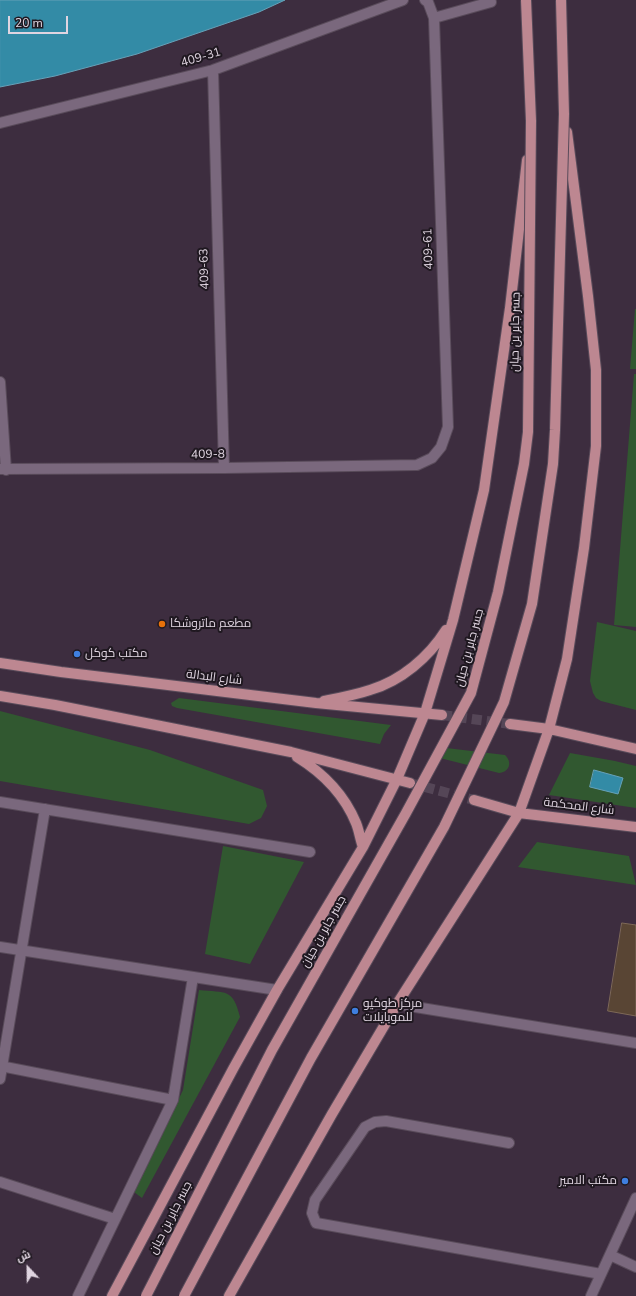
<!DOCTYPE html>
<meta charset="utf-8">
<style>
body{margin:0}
#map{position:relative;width:636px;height:1296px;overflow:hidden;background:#3d2d3f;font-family:"Nunito Sans",Cairo,sans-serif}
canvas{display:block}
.north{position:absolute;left:8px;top:1248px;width:40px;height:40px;-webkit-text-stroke:3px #1f1820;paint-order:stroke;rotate:338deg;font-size:11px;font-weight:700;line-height:16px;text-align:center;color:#e0d5e1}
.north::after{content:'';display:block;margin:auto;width:14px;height:18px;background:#e0d5e1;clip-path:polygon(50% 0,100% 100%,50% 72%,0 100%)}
.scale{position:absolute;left:8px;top:16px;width:60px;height:18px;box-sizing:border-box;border:2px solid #e0d5e1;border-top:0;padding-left:5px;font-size:12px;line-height:14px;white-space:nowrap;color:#e0d5e1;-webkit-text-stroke:3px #1f1820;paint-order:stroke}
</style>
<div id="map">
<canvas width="636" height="1296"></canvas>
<div class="north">ش</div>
<div class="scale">20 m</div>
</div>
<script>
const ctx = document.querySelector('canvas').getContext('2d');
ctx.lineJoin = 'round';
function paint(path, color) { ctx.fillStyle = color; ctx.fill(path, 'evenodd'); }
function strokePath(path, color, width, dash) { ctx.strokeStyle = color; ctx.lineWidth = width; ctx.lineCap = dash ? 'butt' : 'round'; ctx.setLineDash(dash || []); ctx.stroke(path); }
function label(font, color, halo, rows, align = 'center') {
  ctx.font = font + ' "Nunito Sans",Cairo,sans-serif'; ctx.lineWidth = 4; ctx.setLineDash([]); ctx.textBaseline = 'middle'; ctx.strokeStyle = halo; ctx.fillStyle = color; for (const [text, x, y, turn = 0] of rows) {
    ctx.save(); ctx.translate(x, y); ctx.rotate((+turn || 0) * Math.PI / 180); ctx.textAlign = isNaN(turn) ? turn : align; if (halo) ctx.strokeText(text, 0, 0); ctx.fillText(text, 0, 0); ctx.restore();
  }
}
const green = new Path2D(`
 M635,309H636V369H630Z
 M634,374H636V627L614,625Z
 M597,622L636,631V710L601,701L596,698L593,693L590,681Z
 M179,698L391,725L384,734L380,744L177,708L172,706L171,703Z
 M0,711L150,750L263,790L267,806L261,818L249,824L0,781Z
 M438,747L505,755C513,763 509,772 499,773L436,757L434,754V750Z
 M570,753L615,761L636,766V808L549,795Z
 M537,842L629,856L636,885L518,867Z
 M223,846L304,862L250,964L205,954Z
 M199,990C226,993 233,988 240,1017L142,1198L134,1192L183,1090Z`);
const water = new Path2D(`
 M0,0H285L259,12L137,54L55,76L0,87Z
 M594,770L623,778L618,794L590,787Z`);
const building = new Path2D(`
 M622,923L636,925V1016L608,1011Z`);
const majorTunnel = new Path2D(`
 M442,715L510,724
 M410,783L474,800`);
const minor = new Path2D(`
 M434,18L491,2
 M213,70L224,468
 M0,123L213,70L403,0
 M0,382L6,470
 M0,469L224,468L417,465L432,458L441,447L448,427L434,18L428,2L425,0
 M0,802L310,852
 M0,947L277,990
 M397,1004L636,1043
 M0,1066L173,1100
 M0,1079L45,809
 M509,1143L386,1121L375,1122L365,1127L315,1200L312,1213L316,1223L601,1274
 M0,1182L115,1219
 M610,1255L636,1267
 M78,1296L173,1100L193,977
 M591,1296L636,1198`);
const major = new Path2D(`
 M0,663L61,672L316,703L442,715
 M0,696L55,705L291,752L410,783
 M324,701C339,698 355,695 370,690C401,681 429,657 446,630
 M510,724L549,729L636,749
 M297,757C323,773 344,794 356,823C359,830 360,839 363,847
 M474,800L519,813L636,827
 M112,1296L233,1069L277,990L363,847L397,779L425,713L453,620L484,490L510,308L527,160
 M229,1296L332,1114L397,1004L519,813L549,729L567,659L584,548L596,446V370L588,296L567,132`);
const majorBridge = new Path2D(`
 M146,1296L272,1050L406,813L471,693L498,592L524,464L528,432L531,121L526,0
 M184,1296L311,1058L444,827L504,702L532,604L553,464L555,430L564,114L561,0`);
const markers = [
 [162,624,4,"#e8710a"],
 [77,654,4,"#3f7fe0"],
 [355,1011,4,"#3f7fe0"],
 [625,1181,4,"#3f7fe0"]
];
const streetNames = [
 ["409-31",201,58,-16],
 ["409-61",429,249,-92],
 ["409-63",205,269,-92],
 ["جسر جابر بن حيان",516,332,-89],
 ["409-8",208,455,-1],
 ["جسر جابر بن حيان",470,648,-75],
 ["شارع البدالة",214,678,7],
 ["شارع المحكمة",579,807,7],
 ["جسر جابر بن حيان",324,932,-61],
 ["جسر جابر بن حيان",171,1218,-63]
];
const poiNames = [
 ["مطعم ماتروشكا",170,624],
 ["مكتب كوكل",85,654],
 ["مركز طوكيو",363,1004],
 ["للموبايلات",363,1018],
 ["مكتب الامير",617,1181,"right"]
];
paint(green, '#315830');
paint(water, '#338ba6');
strokePath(water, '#67a1b8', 1);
paint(building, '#594534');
strokePath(building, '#7e6958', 1);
strokePath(majorTunnel, '#554657', 10, [10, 5]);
strokePath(minor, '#594b5a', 12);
strokePath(major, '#594b5a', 12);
strokePath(minor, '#7a687d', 10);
strokePath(major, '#bd8791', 10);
strokePath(majorBridge, '#594b5a', 12, []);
strokePath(majorBridge, '#bd8791', 10);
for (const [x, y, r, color] of markers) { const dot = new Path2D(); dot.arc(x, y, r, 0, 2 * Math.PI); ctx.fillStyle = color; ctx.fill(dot); strokePath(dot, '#1f1820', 1.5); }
label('12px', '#e0d5e1', '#1f1820', streetNames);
label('12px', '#e0d5e1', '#1f1820', poiNames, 'left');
</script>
